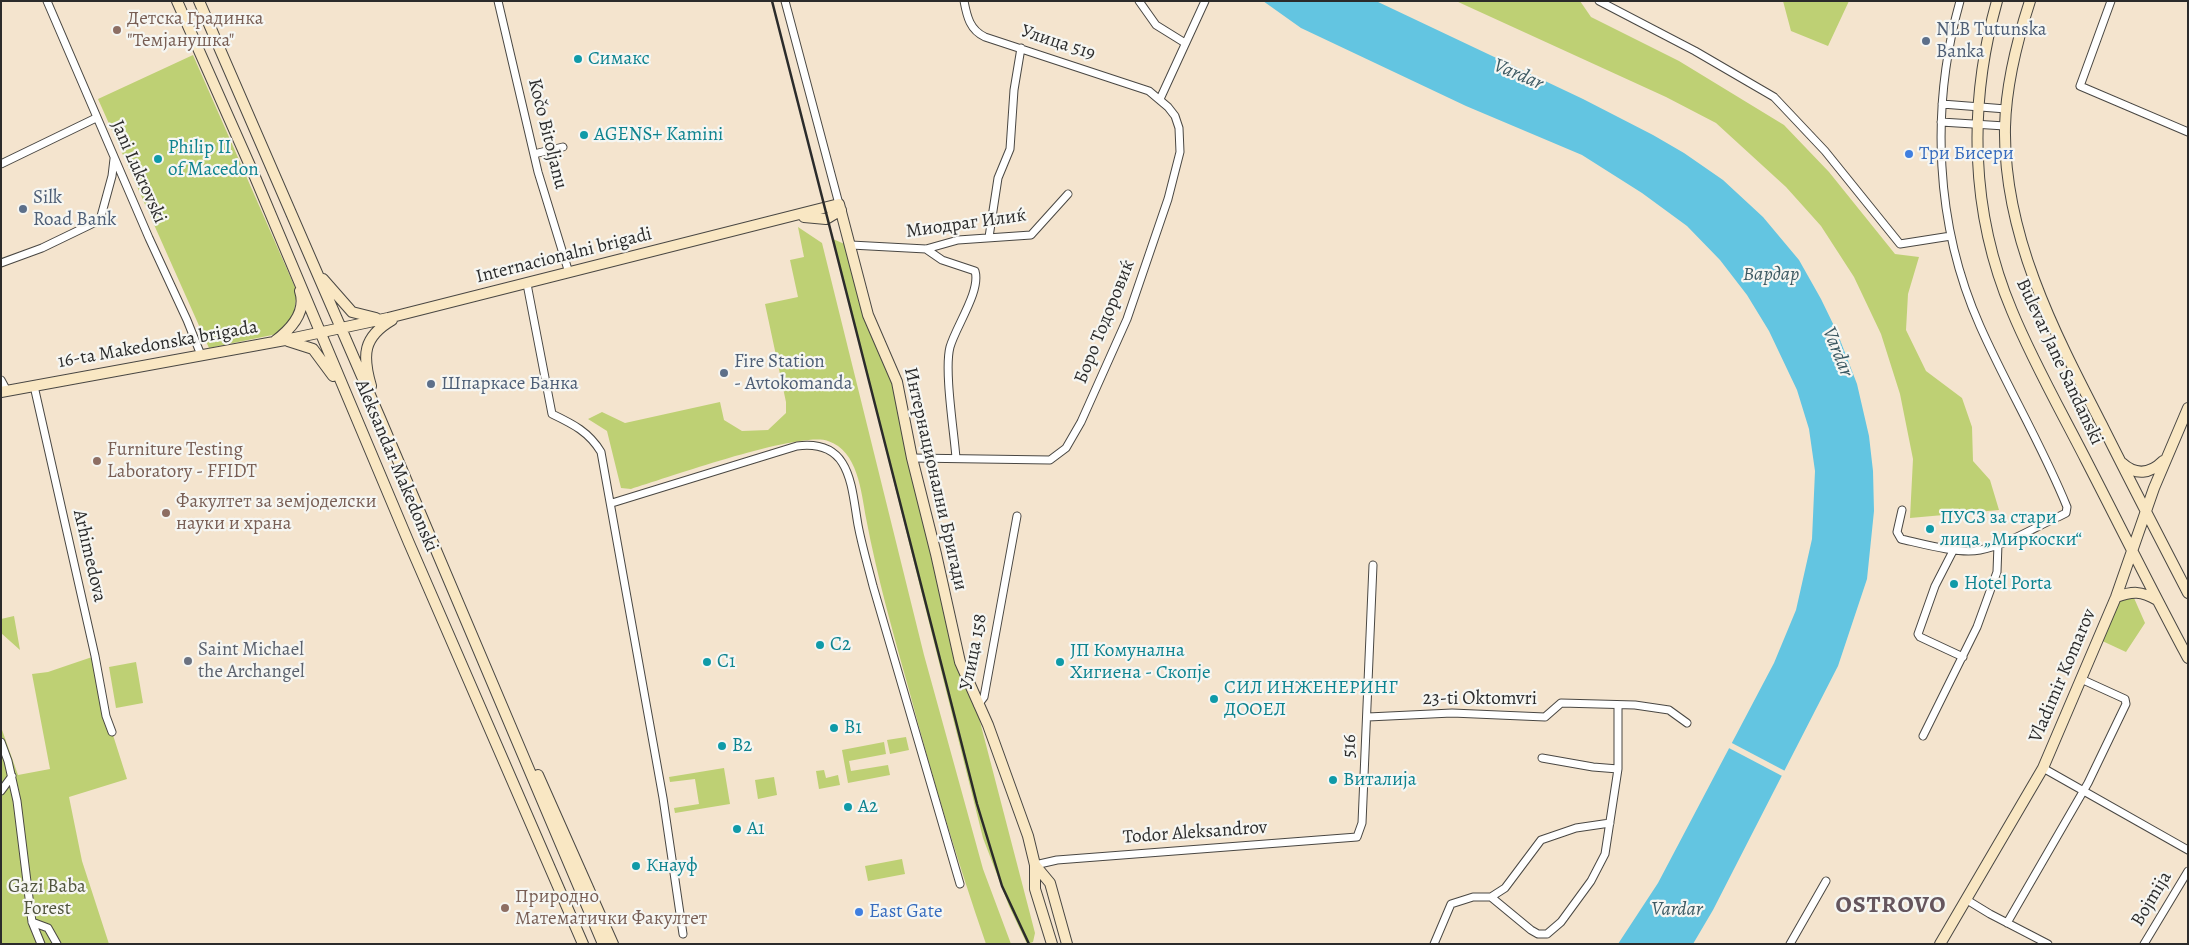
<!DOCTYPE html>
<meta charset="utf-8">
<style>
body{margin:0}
#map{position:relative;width:2189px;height:945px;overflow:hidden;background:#f4e4ce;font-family:Alegreya,serif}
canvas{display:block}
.frame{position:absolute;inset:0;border:2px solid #2b2b2b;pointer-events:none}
</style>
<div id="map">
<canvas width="2189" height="945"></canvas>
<div class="frame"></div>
</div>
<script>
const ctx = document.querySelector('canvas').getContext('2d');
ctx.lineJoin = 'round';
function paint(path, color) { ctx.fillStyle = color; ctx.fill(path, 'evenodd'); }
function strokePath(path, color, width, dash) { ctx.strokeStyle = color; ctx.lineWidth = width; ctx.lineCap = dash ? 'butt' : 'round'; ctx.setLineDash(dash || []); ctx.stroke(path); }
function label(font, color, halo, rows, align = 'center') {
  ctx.font = font + ' Alegreya,serif'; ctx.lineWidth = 4.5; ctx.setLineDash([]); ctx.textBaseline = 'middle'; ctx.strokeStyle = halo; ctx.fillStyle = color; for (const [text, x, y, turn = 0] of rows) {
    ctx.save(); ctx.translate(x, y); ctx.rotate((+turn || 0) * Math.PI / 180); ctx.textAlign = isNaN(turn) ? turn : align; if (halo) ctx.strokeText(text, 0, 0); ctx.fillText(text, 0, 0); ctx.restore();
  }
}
const green = new Path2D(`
 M1456,1H1580L1591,17L1679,61L1784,125L1829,172L1895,254L1919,257L1908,294L1906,330L1926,371L1962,398L1972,427L1973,461L1990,480L1999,510L1910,518L1913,459L1900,394L1881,334L1854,277L1821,226L1786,187L1716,123L1666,97Z
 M1783,1H1849L1828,46L1791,31Z
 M193,55L297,292L293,319L277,334L209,348L98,99Z
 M798,227L822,243L924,655L983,869L1011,944H986C957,860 932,776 909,690C893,633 877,576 866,518C861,491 858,451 828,441C799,431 667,478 631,489L621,488L607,431L588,419L602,412L625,423L720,402L724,420L742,431L768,430L786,413V402L765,304L798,297L790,260L804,257Z
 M833,239L849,246L889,372L1035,933L1033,942L1027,944L1009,906L983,838Z
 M2116,597L2134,598L2145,623L2126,652L2098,639Z
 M14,616L20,650L1,633V619Z
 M95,656L112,732L127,779L69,797L82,861L109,944H1V727L18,775L50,769L32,674L48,672Z
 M136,662L143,703L116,708L109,667Z
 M906,737L909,750L890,754L887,740Z
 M884,742L886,754L849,761L851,771L888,765L890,775L848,783L842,750Z
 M724,768L730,804L675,813L674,808L699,804L695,779L670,782L669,777Z
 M824,770L826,778L838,775L840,785L819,789L816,771Z
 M774,777L777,795L758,799L755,780Z
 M902,859L905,874L868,881L865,866Z`);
const water = new Path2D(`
 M1263,1H1376L1583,99L1653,135L1684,153L1723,180L1763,217L1799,260L1821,299L1837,332L1857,384L1869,436L1873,471L1874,511L1867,579L1838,666L1713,910L1693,944H1618L1658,883L1774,663L1796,610L1812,539L1815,471L1809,429L1797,390L1769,331L1747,295L1720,260L1687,226L1642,193L1582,155L1466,106L1301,28Z`);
const pier = new Path2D(`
 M1730,742L1787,772L1784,777L1727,747Z`);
const street = new Path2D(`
 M47,1L149,238L187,320L201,355
 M498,1L538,172L569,273
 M785,1L839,204
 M1139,1L1156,25L1185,43
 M1599,1L1695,51L1774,97L1825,151L1900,244L1951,236
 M2111,1L2080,86L2188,132
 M1160,99L1205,1
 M1942,104L2006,109
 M1941,122L2005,126
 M534,154L563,147
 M1,164L96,118
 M989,237L998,178L1010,149L1014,90L1021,48
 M851,245L926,249L958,240L1031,235L1068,194
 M926,249L942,260L975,271C981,291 956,326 950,347C944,370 954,431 956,458
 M1,263L42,248L100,220L112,176L114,159
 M527,284L552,414C573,424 589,432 601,452L663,798L683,934
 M1,380L7,391
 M34,386L95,656L106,716L112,732
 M912,458L1050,460L1066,448L1081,422L1127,319L1168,199L1180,152L1179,128L1175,116L1168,107L1149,91L985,37C970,30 967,17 964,1
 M612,503L797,446C851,439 851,485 858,525C862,546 868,566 873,586L960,884
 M1902,510L1897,532L1901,539C1923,544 1958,554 1980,550C2007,545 2033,528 2058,517L2066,513L2067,507C2042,445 2007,387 1980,326C1935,225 1930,108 1960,1
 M1954,549L1935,586L1918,634L1920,637L1963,657
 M978,705L984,697L1017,516
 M1368,717L1452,713L1545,717L1561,703L1635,705L1669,710L1687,723
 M1923,736L1977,627L1997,572L1998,544
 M1,742L8,761L17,801L32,922L41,944
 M1542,758L1593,767L1618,769
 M2043,768L2188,850
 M1,791L12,776
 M1035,865L1057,860L1357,837L1362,823L1373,565
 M1491,897L1531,930L1538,934H1547L1561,922L1591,881L1605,854L1618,769V706
 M1491,897L1505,888L1541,840L1576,828L1610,823
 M1967,900L1990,914L2048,944
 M32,922L48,928L57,944
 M2007,923L2088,783L2126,704L2125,699L2081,679
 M1434,944L1451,904L1473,897H1491
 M1790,944L1826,881
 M2144,944L2188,871`);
const secondary = new Path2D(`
 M177,1L255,177L409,543L583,944
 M199,1L380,418L603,944
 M1997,1C1968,104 1970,212 2012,311C2033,362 2061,411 2086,460C2120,526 2153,593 2188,658
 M2030,1C2017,41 2006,85 2005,127C2003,234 2054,332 2102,425C2130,481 2159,537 2188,593
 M804,217L826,219L841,210
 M323,279L352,312L376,318
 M275,341C291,329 307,312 300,291
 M288,341L313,349L333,376
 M371,386C362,355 363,337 392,320
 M1,392L285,340L388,318L839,204L868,315L897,382L912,458L936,554L960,662L988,725L1028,836L1035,865V889L1052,944
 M2122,463C2136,476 2150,474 2163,461
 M2116,597C2133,591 2141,591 2157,600
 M538,775L613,944
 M1035,865L1050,883L1067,944
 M1940,944L2043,768L2116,597L2154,488L2188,408`);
const rail = new Path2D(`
 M772,1L977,804L1002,886L1029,944`);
const markers = [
 [117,30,5,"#8d6e63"],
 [1926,41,5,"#5c6f8a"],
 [578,59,5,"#0f9aa8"],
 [584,135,5,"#0f9aa8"],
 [1909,154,5,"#3f7fe0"],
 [158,159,5,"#0f9aa8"],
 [23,209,5,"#5c6f8a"],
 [724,373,5,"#5c6f8a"],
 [431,384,5,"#5c6f8a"],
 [97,461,5,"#8d6e63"],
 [166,513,5,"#8d6e63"],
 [1930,529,5,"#0f9aa8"],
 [1954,584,5,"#0f9aa8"],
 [820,645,5,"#0f9aa8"],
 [188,661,5,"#6b7280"],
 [707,662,5,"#0f9aa8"],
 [1060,662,5,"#0f9aa8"],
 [1214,699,5,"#0f9aa8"],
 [834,728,5,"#0f9aa8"],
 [722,746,5,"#0f9aa8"],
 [1333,780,5,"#0f9aa8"],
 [848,807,5,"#0f9aa8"],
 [737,829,5,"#0f9aa8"],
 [636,866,5,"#0f9aa8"],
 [505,908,5,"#8d6e63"],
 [859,912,5,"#3f7fe0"]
];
const educationNames = [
 ["Детска Градинка",127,19],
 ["\"Темјанушка\"",127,41],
 ["Furniture Testing",107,450],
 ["Laboratory - FFIDT",107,472],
 ["Факултет за земјоделски",176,502],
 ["науки и храна",176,524],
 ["Природно",515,897],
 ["Математички Факултет",515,919]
];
const serviceNames = [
 ["NLB Tutunska",1936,30],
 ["Banka",1936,52],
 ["Silk",33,198],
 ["Road Bank",33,220],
 ["Fire Station",734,362],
 ["- Avtokomanda",734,384],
 ["Шпаркасе Банка",441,384]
];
const streetNames = [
 ["Улица 519",1058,43,18],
 ["Kočo Bitoljanu",547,134,76],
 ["Jani Lukrovski",138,172,66],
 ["Миодраг Илиќ",966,224,-8],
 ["Internacionalni brigadi",564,256,-14],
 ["Боро Тодоровиќ",1105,322,-68],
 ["16-ta Makedonska brigada",158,345,-10],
 ["Bulevar Jane Sandanski",2059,362,65],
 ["Aleksandar Makedonski",396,466,67],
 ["Интернационални Бригади",935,479,77],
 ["Arhimedova",89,556,77],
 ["Улица 158",974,652,-79],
 ["Vladimir Komarov",2063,676,-67],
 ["23-ti Oktomvri",1480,699],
 ["516",1350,746,-87],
 ["Todor Aleksandrov",1195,833,-4],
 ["Bojmija",2152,899,-59]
];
const cultureNames = [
 ["Симакс",588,59],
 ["AGENS+ Kamini",594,135],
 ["Philip II",168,148],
 ["of Macedon",168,170],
 ["ПУСЗ за стари",1940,518],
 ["лица „Миркоски“",1940,540],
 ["Hotel Porta",1964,584],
 ["C2",830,645],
 ["ЈП Комунална",1070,651],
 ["Хигиена - Скопје",1070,673],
 ["C1",717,662],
 ["СИЛ ИНЖЕНЕРИНГ",1224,688],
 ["ДООЕЛ",1224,710],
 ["B1",844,728],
 ["B2",732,746],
 ["Виталија",1343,780],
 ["A2",858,807],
 ["A1",747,829],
 ["Кнауф",646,866]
];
const shopNames = [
 ["Три Бисери",1919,154],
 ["East Gate",869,912]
];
const worshipNames = [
 ["Saint Michael",198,650],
 ["the Archangel",198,672]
];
const parkNames = [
 ["Gazi Baba",47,887],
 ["Forest",47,909]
];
const waterNames = [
 ["Vardar",1518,75,23],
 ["Вардар",1771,275],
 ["Vardar",1837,352,68],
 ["Vardar",1677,910]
];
const districtNames = [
 ["OSTROVO",1891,906]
];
paint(green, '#bed074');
paint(water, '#63c5e1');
paint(pier, '#f4e4ce');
strokePath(street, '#494743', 9);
strokePath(secondary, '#494743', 12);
strokePath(street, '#fff', 7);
strokePath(secondary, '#f9e7c3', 10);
strokePath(rail, '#2b2b2b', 2.5);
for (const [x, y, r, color] of markers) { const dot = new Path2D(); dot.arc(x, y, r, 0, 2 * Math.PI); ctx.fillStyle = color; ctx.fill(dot); strokePath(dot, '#f6f6f2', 2); }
label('19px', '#785e54', '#f6f6f2', educationNames, 'left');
label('19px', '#4e5e75', '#f6f6f2', serviceNames, 'left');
label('19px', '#2b2b2b', '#f6f6f2', streetNames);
label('19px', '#0d838f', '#f6f6f2', cultureNames, 'left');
label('19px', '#366cbe', '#f6f6f2', shopNames, 'left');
label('19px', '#5b616d', '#f6f6f2', worshipNames, 'left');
label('19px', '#50543d', '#f6f6f2', parkNames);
label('italic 20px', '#3c5962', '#f6f6f2', waterNames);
ctx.letterSpacing = '1px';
label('bold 24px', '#65555d', '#f6f6f2', districtNames);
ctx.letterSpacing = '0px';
</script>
